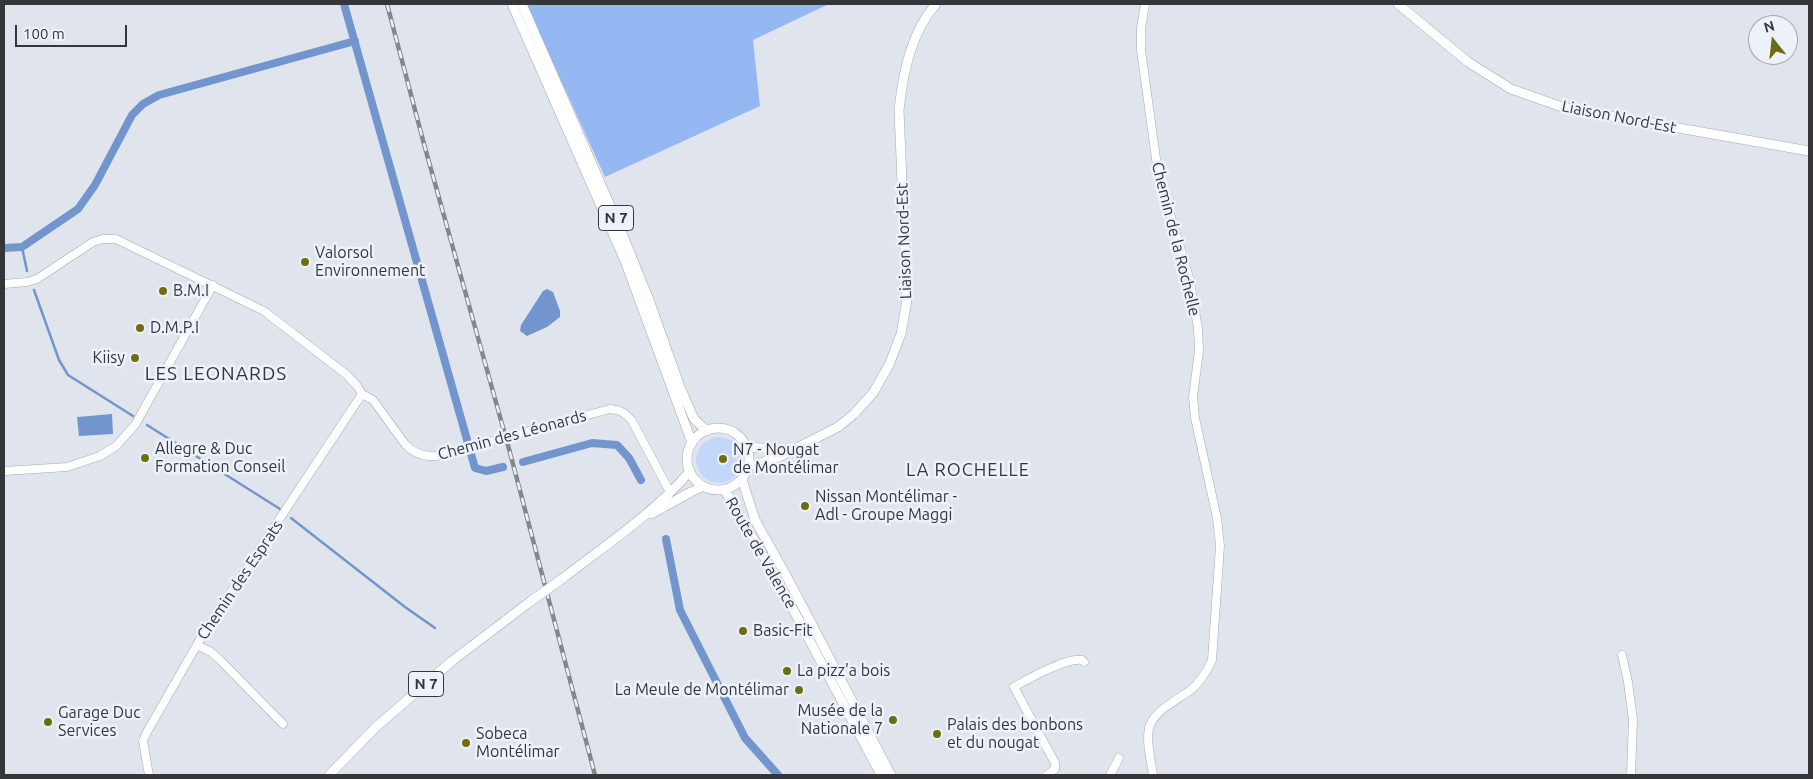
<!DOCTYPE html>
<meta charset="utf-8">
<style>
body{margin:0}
#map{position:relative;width:1813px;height:779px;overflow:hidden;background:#e0e5ed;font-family:Ubuntu,sans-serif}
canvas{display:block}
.frame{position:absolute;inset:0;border:5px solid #34363a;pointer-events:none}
.north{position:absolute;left:1748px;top:15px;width:50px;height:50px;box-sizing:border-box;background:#edf2fa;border:1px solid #a3a7ad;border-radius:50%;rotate:344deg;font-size:14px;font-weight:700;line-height:20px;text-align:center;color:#34363a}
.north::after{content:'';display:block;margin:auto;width:18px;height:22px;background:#6b6d0e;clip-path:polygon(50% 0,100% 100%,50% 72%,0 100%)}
.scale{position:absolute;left:15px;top:25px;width:112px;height:22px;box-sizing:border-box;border:2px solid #34363a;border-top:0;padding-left:6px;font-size:15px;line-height:18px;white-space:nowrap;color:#34363a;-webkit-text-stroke:4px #edf2fa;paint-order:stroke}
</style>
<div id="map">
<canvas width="1813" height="779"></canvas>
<div class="frame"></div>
<div class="north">N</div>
<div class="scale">100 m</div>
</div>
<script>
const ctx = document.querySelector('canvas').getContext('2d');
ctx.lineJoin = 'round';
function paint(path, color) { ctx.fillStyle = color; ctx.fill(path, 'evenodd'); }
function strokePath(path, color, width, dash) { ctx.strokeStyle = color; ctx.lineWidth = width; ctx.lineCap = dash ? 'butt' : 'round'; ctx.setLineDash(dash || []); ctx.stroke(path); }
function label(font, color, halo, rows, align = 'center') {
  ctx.font = font + ' Ubuntu,sans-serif'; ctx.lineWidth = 5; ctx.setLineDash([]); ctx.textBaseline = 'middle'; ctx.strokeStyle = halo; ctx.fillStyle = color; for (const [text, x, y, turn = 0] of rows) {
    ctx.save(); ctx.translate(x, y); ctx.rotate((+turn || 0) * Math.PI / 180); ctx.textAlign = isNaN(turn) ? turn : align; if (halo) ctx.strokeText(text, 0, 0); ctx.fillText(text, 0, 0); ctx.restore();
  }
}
const green = new Path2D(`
 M696 460a23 23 0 1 1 46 0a23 23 0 1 1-46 0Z`);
const forest = new Path2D(`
 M526,4H829L753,40L760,106L605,177Z`);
const water = new Path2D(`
 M547,289L553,292L560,311V317L547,327L527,336L520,331L521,325L543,291Z
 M112,414L113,434L79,436L77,417Z`);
const stream = new Path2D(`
 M22,247L27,271
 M34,290L59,360L68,375L133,416
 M147,425L280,509
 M291,518L405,607L435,628`);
const canal = new Path2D(`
 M344,4L475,468L486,471L503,467
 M4,248L22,247L78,209L95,185L132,115L143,104L159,95L355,41
 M523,462L592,443L617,445L629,458L641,480
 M666,539L680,610L745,738L778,775`);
const minor = new Path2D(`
 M1145,4L1141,28V50L1158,173L1190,281L1198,329L1199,351L1193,397L1195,418L1217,518L1220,546L1212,660C1207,671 1202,680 1192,689C1179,699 1153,711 1149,728C1146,743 1151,760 1153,775
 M4,284L27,282L37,279L93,242L103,239H116L264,311L347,375L357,386L362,394L373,400L405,444C414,454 424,457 437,456L610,409C621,410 625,413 632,421L670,492
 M4,471L67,467L100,456L116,446L135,425L213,285
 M197,645L211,652L220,660L283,724
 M1622,655L1628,682L1633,720L1631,775
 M1111,773L1119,758
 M149,775L143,741L147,732L202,636L362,394
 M1047,775L1055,769V763L1014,687C1030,678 1065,658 1082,660L1084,662`);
const major = new Path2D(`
 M512,4L625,261L692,443
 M522,4L619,226L649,300L680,387L694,419L707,431
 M1398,4L1468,62L1511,89L1565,108L1809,151
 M687 459a31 31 0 1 1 62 0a31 31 0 1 1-62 0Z
 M747,447L792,450
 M748,467L779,457L838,427L854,414L873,393L889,365L901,334L907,300L899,110C903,73 911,32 936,4
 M742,479L755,520L788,579L891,775
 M724,489L777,579L881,775
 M651,514L691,492L704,486
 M562,579C603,547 657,511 690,471
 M329,775L376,727L452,661L531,601`);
const rail = new Path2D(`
 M387,4L424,144L509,449L595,775`);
const majorBridge = new Path2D(`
 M531,601L562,579`);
const markers = [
 [305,262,5,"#6b6d0e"],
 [163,291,5,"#6b6d0e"],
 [140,328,5,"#6b6d0e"],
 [135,358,5,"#6b6d0e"],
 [145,458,5,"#6b6d0e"],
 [723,459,5,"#6b6d0e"],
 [805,506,5,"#6b6d0e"],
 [743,631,5,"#6b6d0e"],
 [787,671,5,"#6b6d0e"],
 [799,690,5,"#6b6d0e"],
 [893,720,5,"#6b6d0e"],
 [48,722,5,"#6b6d0e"],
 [937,734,5,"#6b6d0e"],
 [466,743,5,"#6b6d0e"]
];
const shields = [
 [616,218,35],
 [426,684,35]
];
const shieldNames = [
 ["N 7",616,218],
 ["N 7",426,684]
];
const streetNames = [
 ["Liaison Nord-Est",1619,117,11],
 ["Chemin de la Rochelle",1176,239,76],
 ["Liaison Nord-Est",904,241,-92],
 ["Chemin des Léonards",512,435,-15],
 ["Route de Valence",761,553,60],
 ["Chemin des Esprats",240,580,-56]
];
const poiNames = [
 ["Valorsol",315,253],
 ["Environnement",315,271],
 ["B.M.I",173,291],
 ["D.M.P.I",150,328],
 ["Kiisy",125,358,"right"],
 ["Allegre & Duc",155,449],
 ["Formation Conseil",155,467],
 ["N7 - Nougat",733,450],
 ["de Montélimar",733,468],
 ["Nissan Montélimar -",815,497],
 ["Adl - Groupe Maggi",815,515],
 ["Basic-Fit",753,631],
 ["La pizz'a bois",797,671],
 ["La Meule de Montélimar",789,690,"right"],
 ["Musée de la",883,711,"right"],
 ["Nationale 7",883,729,"right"],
 ["Garage Duc",58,713],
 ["Services",58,731],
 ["Palais des bonbons",947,725],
 ["et du nougat",947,743],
 ["Sobeca",476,734],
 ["Montélimar",476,752]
];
const neighbourhoodNames = [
 ["LA ROCHELLE",968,470]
];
const quarterNames = [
 ["LES LEONARDS",216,374]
];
paint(green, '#c3d7f9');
paint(forest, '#95b8f2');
paint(water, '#7395cd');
strokePath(stream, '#7395cd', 2.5);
strokePath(canal, '#7395cd', 8);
strokePath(minor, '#a5aab1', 9);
strokePath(major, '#a5aab1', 10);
strokePath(minor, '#fff', 8);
strokePath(major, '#fff', 9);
strokePath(rail, '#83878d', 4.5);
strokePath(rail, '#edf2fa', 2.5, [8]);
strokePath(majorBridge, '#a5aab1', 10, []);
strokePath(majorBridge, '#fff', 9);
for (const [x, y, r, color] of markers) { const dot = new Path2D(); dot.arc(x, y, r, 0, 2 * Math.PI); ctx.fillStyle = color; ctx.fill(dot); strokePath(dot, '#edf2fa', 2); }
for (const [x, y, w] of shields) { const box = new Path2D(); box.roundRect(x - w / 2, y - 12.5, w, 25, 4); ctx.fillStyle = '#edf2fa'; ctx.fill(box); strokePath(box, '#34363a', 1); }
label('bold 15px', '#34363a', null, shieldNames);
label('16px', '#34363a', '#edf2fa', streetNames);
label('16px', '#34363a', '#edf2fa', poiNames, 'left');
ctx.letterSpacing = '1px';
label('18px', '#34363a', '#edf2fa', neighbourhoodNames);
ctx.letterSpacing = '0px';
ctx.letterSpacing = '1px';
label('19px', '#34363a', '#edf2fa', quarterNames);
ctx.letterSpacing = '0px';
</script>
